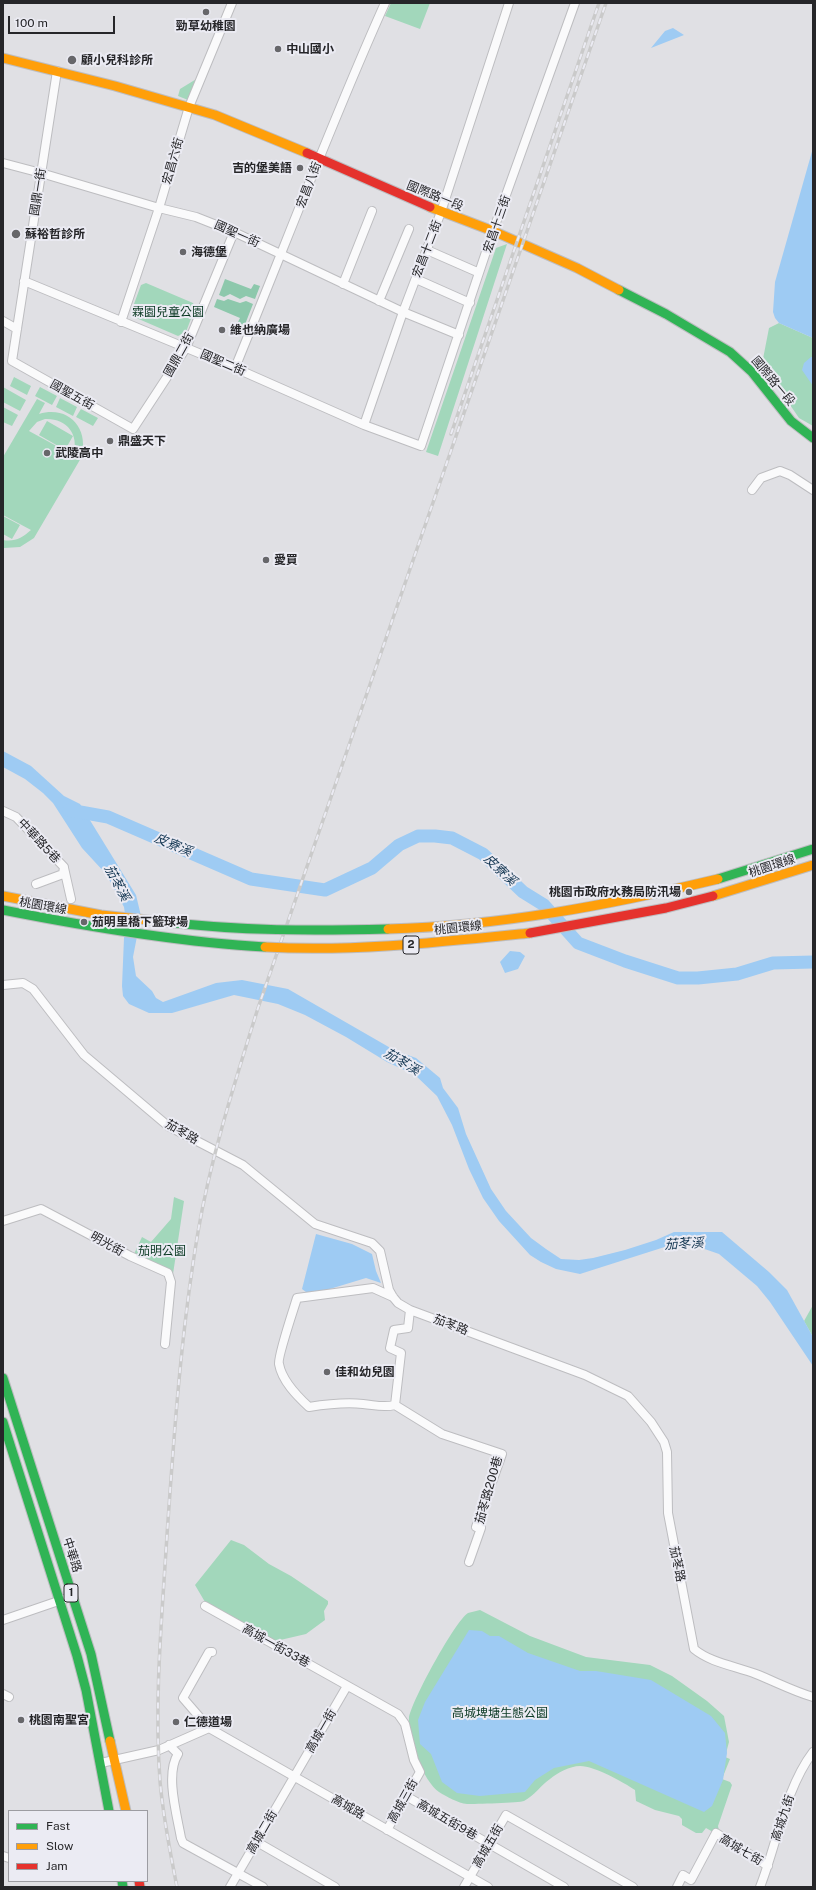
<!DOCTYPE html>
<meta charset="utf-8">
<style>
body{margin:0}
#map{position:relative;width:816px;height:1890px;overflow:hidden;background:#e0e0e4;font-family:"Public Sans",sans-serif}
canvas{display:block}
.frame{position:absolute;inset:0;border:4px solid #262629;pointer-events:none}
.legend{position:absolute;left:8px;top:1810px;width:140px;height:72px;box-sizing:border-box;background:#ebebf3;border:1px solid #9c9ca2;margin:0;padding:5px 7px;list-style:none;font-size:12px;color:#262629}
.legend li{display:flex;align-items:center;gap:8px;height:20px}
.legend b{width:20px;border:1px solid #9c9ca2}
.scale{position:absolute;left:8px;top:16px;width:107px;height:18px;box-sizing:border-box;border:2px solid #262629;border-top:0;padding-left:5px;font-size:12px;line-height:14px;white-space:nowrap;color:#262629;-webkit-text-stroke:3px #ebebf3;paint-order:stroke}
</style>
<div id="map">
<canvas width="816" height="1890"></canvas>
<div class="frame"></div>
<ul class="legend">
<li><b style="height:5px;background:#30b455"></b>Fast</li>
<li><b style="height:5px;background:#ff9f0a"></b>Slow</li>
<li><b style="height:5px;background:#e5322d"></b>Jam</li>
</ul>
<div class="scale">100 m</div>
</div>
<script>
const ctx = document.querySelector('canvas').getContext('2d');
ctx.lineJoin = 'round';
function paint(path, color) { ctx.fillStyle = color; ctx.fill(path, 'evenodd'); }
function strokePath(path, color, width, dash) { ctx.strokeStyle = color; ctx.lineWidth = width; ctx.lineCap = dash ? 'butt' : 'round'; ctx.setLineDash(dash || []); ctx.stroke(path); }
function label(font, color, halo, rows, align = 'center') {
  ctx.font = font + ' "Public Sans","Noto Sans TC",sans-serif'; ctx.lineWidth = 4; ctx.setLineDash([]); ctx.textBaseline = 'middle'; ctx.strokeStyle = halo; ctx.fillStyle = color; for (const [text, x, y, turn = 0] of rows) {
    ctx.save(); ctx.translate(x, y); ctx.rotate((+turn || 0) * Math.PI / 180); ctx.textAlign = isNaN(turn) ? turn : align; if (halo) ctx.strokeText(text, 0, 0); ctx.fillText(text, 0, 0); ctx.restore();
  }
}
const green = new Path2D(`
 M391,3H430L420,29L385,16Z
 M198,78L188,100L178,96L180,89Z
 M507,244L438,456L426,452L496,248Z
 M146,283L193,303L195,308L186,332L178,336L134,317L131,312L141,285Z
 M779,323L813,338V426L799,418L762,364L769,328Z
 M14,377L31,386L27,395L10,386Z
 M3,387L26,400L20,411L3,402Z
 M40,387L57,396L52,405L35,396Z
 M60,398L77,407L73,416L56,407Z
 M37,399L45,403L39,414C69,405 90,429 81,458L34,538L20,547L4,548L3,540C15,542 22,538 31,530L3,515V457ZM45,419C66,418 80,434 73,455L29,431L37,422Z
 M3,407L18,415L12,426L3,422Z
 M81,409L98,418L93,426L76,417Z
 M47,421L73,436L65,450L39,435Z
 M3,516L20,525L12,539L3,534Z
 M174,1197L184,1201L173,1274L167,1270L134,1254L142,1237L151,1242L171,1219Z
 M813,1305V1337L804,1321Z
 M231,1540L244,1545L269,1564L291,1576L328,1601V1604L324,1611L325,1620L306,1634L276,1641L205,1602L195,1585Z
 M480,1610L530,1636L586,1657L650,1665L672,1676L707,1701L724,1716L729,1742L725,1757L730,1759L722,1779L730,1782L732,1785L718,1826L719,1831L713,1832L706,1828L702,1833H696L682,1825V1819L679,1816L655,1810L636,1801L635,1790C623,1782 595,1766 580,1766C570,1766 557,1773 550,1779C541,1785 534,1796 524,1801C520,1803 474,1804 467,1804C458,1803 447,1797 439,1792C424,1782 406,1737 409,1718C411,1702 455,1621 468,1613C472,1612 476,1611 480,1610Z`);
const forest = new Path2D(`
 M225,279L251,289L254,284L260,286L255,299L246,296L240,299L230,294L224,297L219,295Z
 M217,299L224,301L228,299L240,303L246,301L253,304L244,327L237,324L240,318L214,307Z`);
const water = new Path2D(`
 M673,28L684,35L651,48L665,31Z
 M813,148V338L779,323L775,318L773,312L775,282Z
 M811,357H813V386L802,370L804,363Z
 M3,751L31,766L64,796L80,804L136,895L141,916L133,957L136,976L152,991L156,998L163,1002L216,983L242,980L288,989L394,1050L416,1058L440,1078L443,1088L458,1108L466,1134L491,1189L506,1211L531,1238L546,1249L561,1259L579,1260L593,1258L625,1250L656,1240L674,1232H722L769,1272L787,1290L813,1337V1366L770,1302L757,1286L719,1254L693,1245L674,1244L580,1274L556,1269L541,1262L530,1255L499,1221L483,1198L469,1169L452,1125L437,1096L415,1075L387,1062L346,1037L305,1015L278,1004L234,995L172,1013H149L129,1004L123,996L122,986L125,914L124,907L106,874L82,848L53,803L43,793L25,779L3,767Z
 M510,951L520,952L525,956L518,969L505,973L500,962Z
 M316,1234L352,1244L372,1254L376,1271L381,1283L366,1278L310,1295L302,1289Z
 M469,1630L482,1631L490,1636H499L528,1653L580,1671H596L651,1680L711,1716L725,1733L727,1753L723,1780L712,1806L704,1812L589,1761L554,1768L535,1780L525,1792L480,1796L457,1793L442,1782L431,1754L420,1744L418,1720L425,1702Z`);
const river = new Path2D(`
 M69,810L108,817L251,879L325,890L372,868L399,845L418,836H435L452,838L483,854L523,892L544,905L578,943L625,961L678,978H698L737,974L773,963L813,962`);
const street = new Path2D(`
 M57,71L12,361L133,429L186,348L234,232
 M3,163L41,173L159,208L196,217L234,232L403,312L459,335
 M427,250L475,271
 M416,279L470,303
 M24,281L235,368L364,425L421,446L493,231L575,3
 M343,284L372,211
 M379,301L409,229
 M3,321L17,329
 M121,322L159,208L189,107L232,3
 M235,368C285,246 331,123 385,3
 M364,425L403,312L441,212L509,3
 M752,490L761,478L780,471L790,475L813,490
 M3,811L16,817L64,867L63,874L36,884
 M64,868L71,899
 M3,985L23,983L33,989L84,1055L168,1126L243,1165L315,1224L372,1243L380,1251L389,1290L393,1297L398,1303L410,1310L585,1375L628,1396L651,1422L664,1442L667,1452L668,1513L694,1649C711,1663 735,1666 756,1674C776,1682 793,1691 813,1697
 M3,1221L41,1209L130,1256L168,1273L171,1282L165,1344
 M393,1297L373,1288L297,1298C294,1308 277,1358 279,1364C282,1381 297,1396 309,1407C328,1404 344,1402 363,1404C375,1405 383,1408 395,1405
 M410,1310L408,1328L394,1330L390,1348L401,1353L395,1405L442,1434L502,1454L476,1527L481,1528L469,1562
 M205,1606L398,1714L405,1724L414,1760L420,1772L387,1830
 M3,1620L73,1596
 M3,1694L9,1697
 M209,1728L183,1698L209,1652H212
 M169,1745L178,1754C165,1774 177,1815 181,1838L183,1843L263,1887
 M101,1763L159,1750L209,1728L488,1887
 M406,1796L564,1887
 M257,1842L335,1887
 M3,1856L9,1858
 M230,1887L347,1686
 M464,1887L506,1815L633,1887
 M677,1887L683,1875L691,1880L716,1833L768,1866
 M760,1887C777,1844 785,1789 813,1752`);
const fast = new Path2D(`
 M619,290L666,314L730,352L752,372L791,421L813,438
 M3,1378L91,1654L110,1741
 M3,1422L77,1656L86,1690L109,1811
 M122,1881L123,1887`);
const slow = new Path2D(`
 M3,58L115,86L215,115L307,153
 M430,207L493,231L577,268L619,290
 M110,1741L126,1811`);
const jam = new Path2D(`
 M307,153L430,207
 M139,1881L140,1887`);
const rail = new Path2D(`
 M451,434L599,3
 M177,1887C170,1852 163,1816 160,1781C154,1699 162,1617 167,1535C174,1434 181,1332 198,1232C211,1156 235,1082 258,1008L606,3`);
const fastBridge = new Path2D(`
 M718,879L813,849
 M3,910C89,927 177,942 265,947
 M166,922C240,931 313,931 388,929`);
const slowBridge = new Path2D(`
 M3,896L101,915L166,922
 M713,896L813,865
 M388,929C500,926 609,905 718,879
 M265,947C353,952 442,942 530,933`);
const jamBridge = new Path2D(`
 M530,933L666,908L713,896`);
const markers = [
 [206,12,4,"#67676a"],
 [278,49,4,"#67676a"],
 [72,60,5,"#67676a"],
 [300,168,4,"#67676a"],
 [16,234,5,"#67676a"],
 [183,252,4,"#67676a"],
 [222,330,4,"#67676a"],
 [110,441,4,"#67676a"],
 [47,453,4,"#67676a"],
 [266,560,4,"#67676a"],
 [689,892,4,"#67676a"],
 [84,922,4,"#67676a"],
 [327,1372,4,"#67676a"],
 [21,1720,4,"#67676a"],
 [176,1722,4,"#67676a"]
];
const shields = [
 [411,945,16],
 [71,1593,14]
];
const shieldNames = [
 ["2",411,945],
 ["1",71,1593]
];
const poiNames = [
 ["勁草幼稚園",206,26,"center"],
 ["中山國小",286,49],
 ["顧小兒科診所",81,60],
 ["吉的堡美語",292,168,"right"],
 ["蘇裕哲診所",25,234],
 ["海德堡",191,252],
 ["維也納廣場",230,330],
 ["鼎盛天下",118,441],
 ["武陵高中",55,453],
 ["愛買",274,560],
 ["桃園市政府水務局防汛場",681,892,"right"],
 ["茄明里橋下籃球場",92,922],
 ["佳和幼兒園",335,1372],
 ["桃園南聖宮",29,1720],
 ["仁德道場",184,1722]
];
const streetNames = [
 ["宏昌六街",173,161,-74],
 ["宏昌八街",309,185,-69],
 ["國鼎一街",38,192,-81],
 ["國際路一段",435,196,22],
 ["宏昌十三街",497,224,-71],
 ["國聖一街",237,234,24],
 ["宏昌十二街",427,249,-69],
 ["國鼎二街",179,355,-61],
 ["國聖二街",223,363,23],
 ["國際路一段",773,381,50],
 ["國聖五街",72,395,29],
 ["中華路5巷",39,841,47],
 ["桃園環線",772,866,-18],
 ["桃園環線",43,906,10],
 ["桃園環線",458,928,-6],
 ["茄苳路",182,1132,30],
 ["明光街",107,1244,29],
 ["茄苳路",451,1325,21],
 ["茄苳路200巷",489,1490,-74],
 ["中華路",72,1555,72],
 ["茄苳路",677,1564,78],
 ["高城一街33巷",276,1646,29],
 ["高城一街",321,1731,-60],
 ["高城三街",403,1801,-61],
 ["高城路",348,1807,30],
 ["高城九街",783,1818,-72],
 ["高城五街9巷",447,1820,30],
 ["高城二街",262,1832,-60],
 ["高城五街",488,1846,-60],
 ["高城七街",741,1850,31]
];
const parkNames = [
 ["霖園兒童公園",168,312],
 ["茄明公園",162,1251],
 ["高城埤塘生態公園",500,1713]
];
const waterNames = [
 ["皮寮溪",173,845,23],
 ["皮寮溪",500,870,43],
 ["茄苳溪",117,883,62],
 ["茄苳溪",402,1062,31],
 ["茄苳溪",684,1244,-3]
];
paint(green, '#a2d7bb');
paint(forest, '#8dc8ac');
paint(water, '#9ecbf3');
strokePath(river, '#9ecbf3', 13);
strokePath(street, '#bdbdc0', 10);
strokePath(fast, '#bdbdc0', 11);
strokePath(slow, '#bdbdc0', 11);
strokePath(jam, '#bdbdc0', 11);
strokePath(street, '#fafafb', 8);
strokePath(fast, '#30b455', 9);
strokePath(slow, '#ff9f0a', 9);
strokePath(jam, '#e5322d', 9);
strokePath(rail, '#cacaca', 3.5);
strokePath(rail, '#ebebf3', 2, [6]);
strokePath(fastBridge, '#bdbdc0', 11, []);
strokePath(slowBridge, '#bdbdc0', 11, []);
strokePath(jamBridge, '#bdbdc0', 11, []);
strokePath(fastBridge, '#30b455', 9);
strokePath(slowBridge, '#ff9f0a', 9);
strokePath(jamBridge, '#e5322d', 9);
for (const [x, y, r, color] of markers) { const dot = new Path2D(); dot.arc(x, y, r, 0, 2 * Math.PI); ctx.fillStyle = color; ctx.fill(dot); strokePath(dot, '#ebebf3', 1.5); }
for (const [x, y, w] of shields) { const box = new Path2D(); box.roundRect(x - w / 2, y - 9, w, 18, 3); ctx.fillStyle = '#ebebf3'; ctx.fill(box); strokePath(box, '#262629', 1); }
label('bold 11px', '#262629', null, shieldNames);
label('bold 12px', '#262629', '#ebebf3', poiNames, 'left');
label('12px', '#262629', '#ebebf3', streetNames);
label('12px', '#083721', '#ebebf3', parkNames);
label('italic 13px', '#133652', '#ebebf3', waterNames);
</script>
